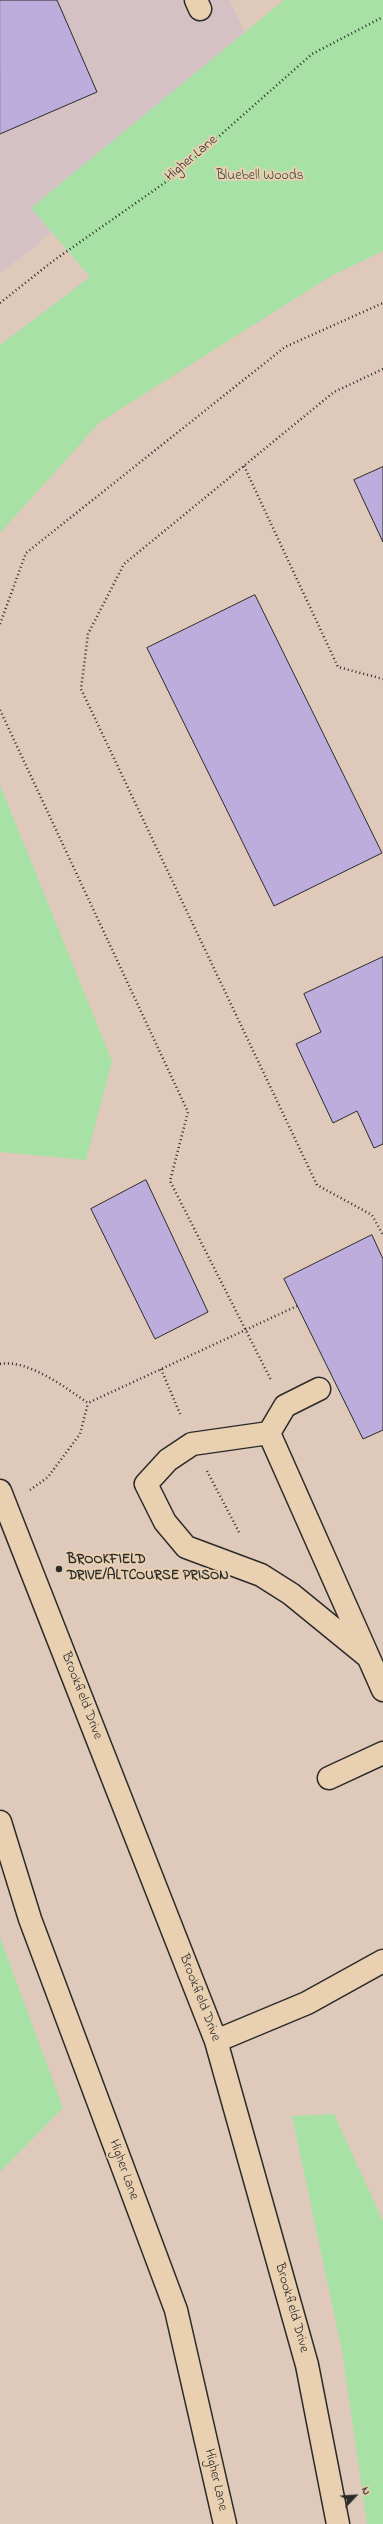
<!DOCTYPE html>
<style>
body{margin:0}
#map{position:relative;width:383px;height:2524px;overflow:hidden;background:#dfc9ba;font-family:"Indie Flower",sans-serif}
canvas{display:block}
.north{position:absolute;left:335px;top:2476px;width:40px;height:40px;-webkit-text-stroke:3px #e8d0b1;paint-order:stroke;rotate:65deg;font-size:11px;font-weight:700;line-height:16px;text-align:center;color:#2b2b2b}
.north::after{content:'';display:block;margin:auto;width:14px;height:18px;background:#2b2b2b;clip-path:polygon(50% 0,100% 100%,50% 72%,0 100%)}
</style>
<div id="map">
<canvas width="383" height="2524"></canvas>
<div class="north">N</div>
</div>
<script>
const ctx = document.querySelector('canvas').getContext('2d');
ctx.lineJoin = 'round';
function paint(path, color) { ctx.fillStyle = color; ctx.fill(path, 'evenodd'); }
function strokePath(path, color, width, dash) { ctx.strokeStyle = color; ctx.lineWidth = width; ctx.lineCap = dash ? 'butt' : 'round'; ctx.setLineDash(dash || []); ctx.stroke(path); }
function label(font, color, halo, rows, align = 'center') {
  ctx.font = font + ' "Indie Flower",sans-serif'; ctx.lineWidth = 4; ctx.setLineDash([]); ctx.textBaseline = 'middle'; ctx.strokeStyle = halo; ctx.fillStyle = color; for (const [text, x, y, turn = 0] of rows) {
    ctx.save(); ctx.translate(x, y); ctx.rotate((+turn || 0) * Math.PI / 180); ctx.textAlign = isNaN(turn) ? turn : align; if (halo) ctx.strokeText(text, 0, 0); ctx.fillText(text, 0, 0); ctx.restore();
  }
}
const built = new Path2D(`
 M0,0H230L254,55L26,254L0,273Z`);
const green = new Path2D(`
 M284,0H383V251L331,276L100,422L0,533V345L90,277L31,208Z
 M0,785L112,1061L86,1160L0,1152Z
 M0,1937L63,2108L0,2172Z
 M334,2114L383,2221V2524H367L342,2351L292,2116Z`);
const building = new Path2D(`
 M0,0H57L97,92L0,134Z
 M383,467V542L354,480Z
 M255,595L382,853L274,906L147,648Z
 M383,957V1144L374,1148L357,1111L333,1123L296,1044L321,1032L304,994Z
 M146,1180L208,1312L155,1339L91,1209Z
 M372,1235L383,1259V1430L363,1439L284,1279Z`);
const path = new Path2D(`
 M0,303L53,261L173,177L312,54L383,17
 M383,369L334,392L124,564L88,634L81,689L317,1185L372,1215L383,1235
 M244,466L338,667L383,679
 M0,624L26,553L285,347L383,303
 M0,710L188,1112L170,1181L271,1380
 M0,1364C28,1359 66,1388 88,1403L297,1306
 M161,1369L181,1416
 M207,1471L240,1534
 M30,1490L48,1477L80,1434L88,1403`);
const minor = new Path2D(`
 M196,0L200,9
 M269,1433L285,1406L319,1389
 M0,1491L216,2041L307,2365L338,2524
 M367,1656L291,1594L261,1575L186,1547L165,1522L146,1484L168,1460L192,1444L269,1433L383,1690
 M329,1778L383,1753
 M0,1822L30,1919L176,2310L225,2524
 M216,2041L307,2003L383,1961`);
const markers = [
 [59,1569,4,"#2b2b2b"]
];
const streetNames = [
 ["Higher Lane",192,159,-40],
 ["Brookfield Drive",81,1696,69],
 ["Brookfield Drive",199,1998,69],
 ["Higher Lane",123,2170,70],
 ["Brookfield Drive",291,2308,74],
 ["Higher Lane",215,2480,77]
];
const parkNames = [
 ["Bluebell Woods",260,177]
];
const poiNames = [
 ["BROOKFIELD",67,1561],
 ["DRIVE/ALTCOURSE PRISON",67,1577]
];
paint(built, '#d5c1c4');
paint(green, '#a8e1a6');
paint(building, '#bdaddd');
strokePath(building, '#2b2b2b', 1);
strokePath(minor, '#2b2b2b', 25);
strokePath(path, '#2b2b2b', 2.5, [1, 3]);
strokePath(minor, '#e8d0b1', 22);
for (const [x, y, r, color] of markers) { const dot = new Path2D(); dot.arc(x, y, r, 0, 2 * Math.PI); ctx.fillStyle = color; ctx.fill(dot); strokePath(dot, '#e8d0b1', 1.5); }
label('14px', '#2b2b2b', '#e8d0b1', streetNames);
label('14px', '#3e463d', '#e8d0b1', parkNames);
label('bold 14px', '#2b2b2b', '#e8d0b1', poiNames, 'left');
</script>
